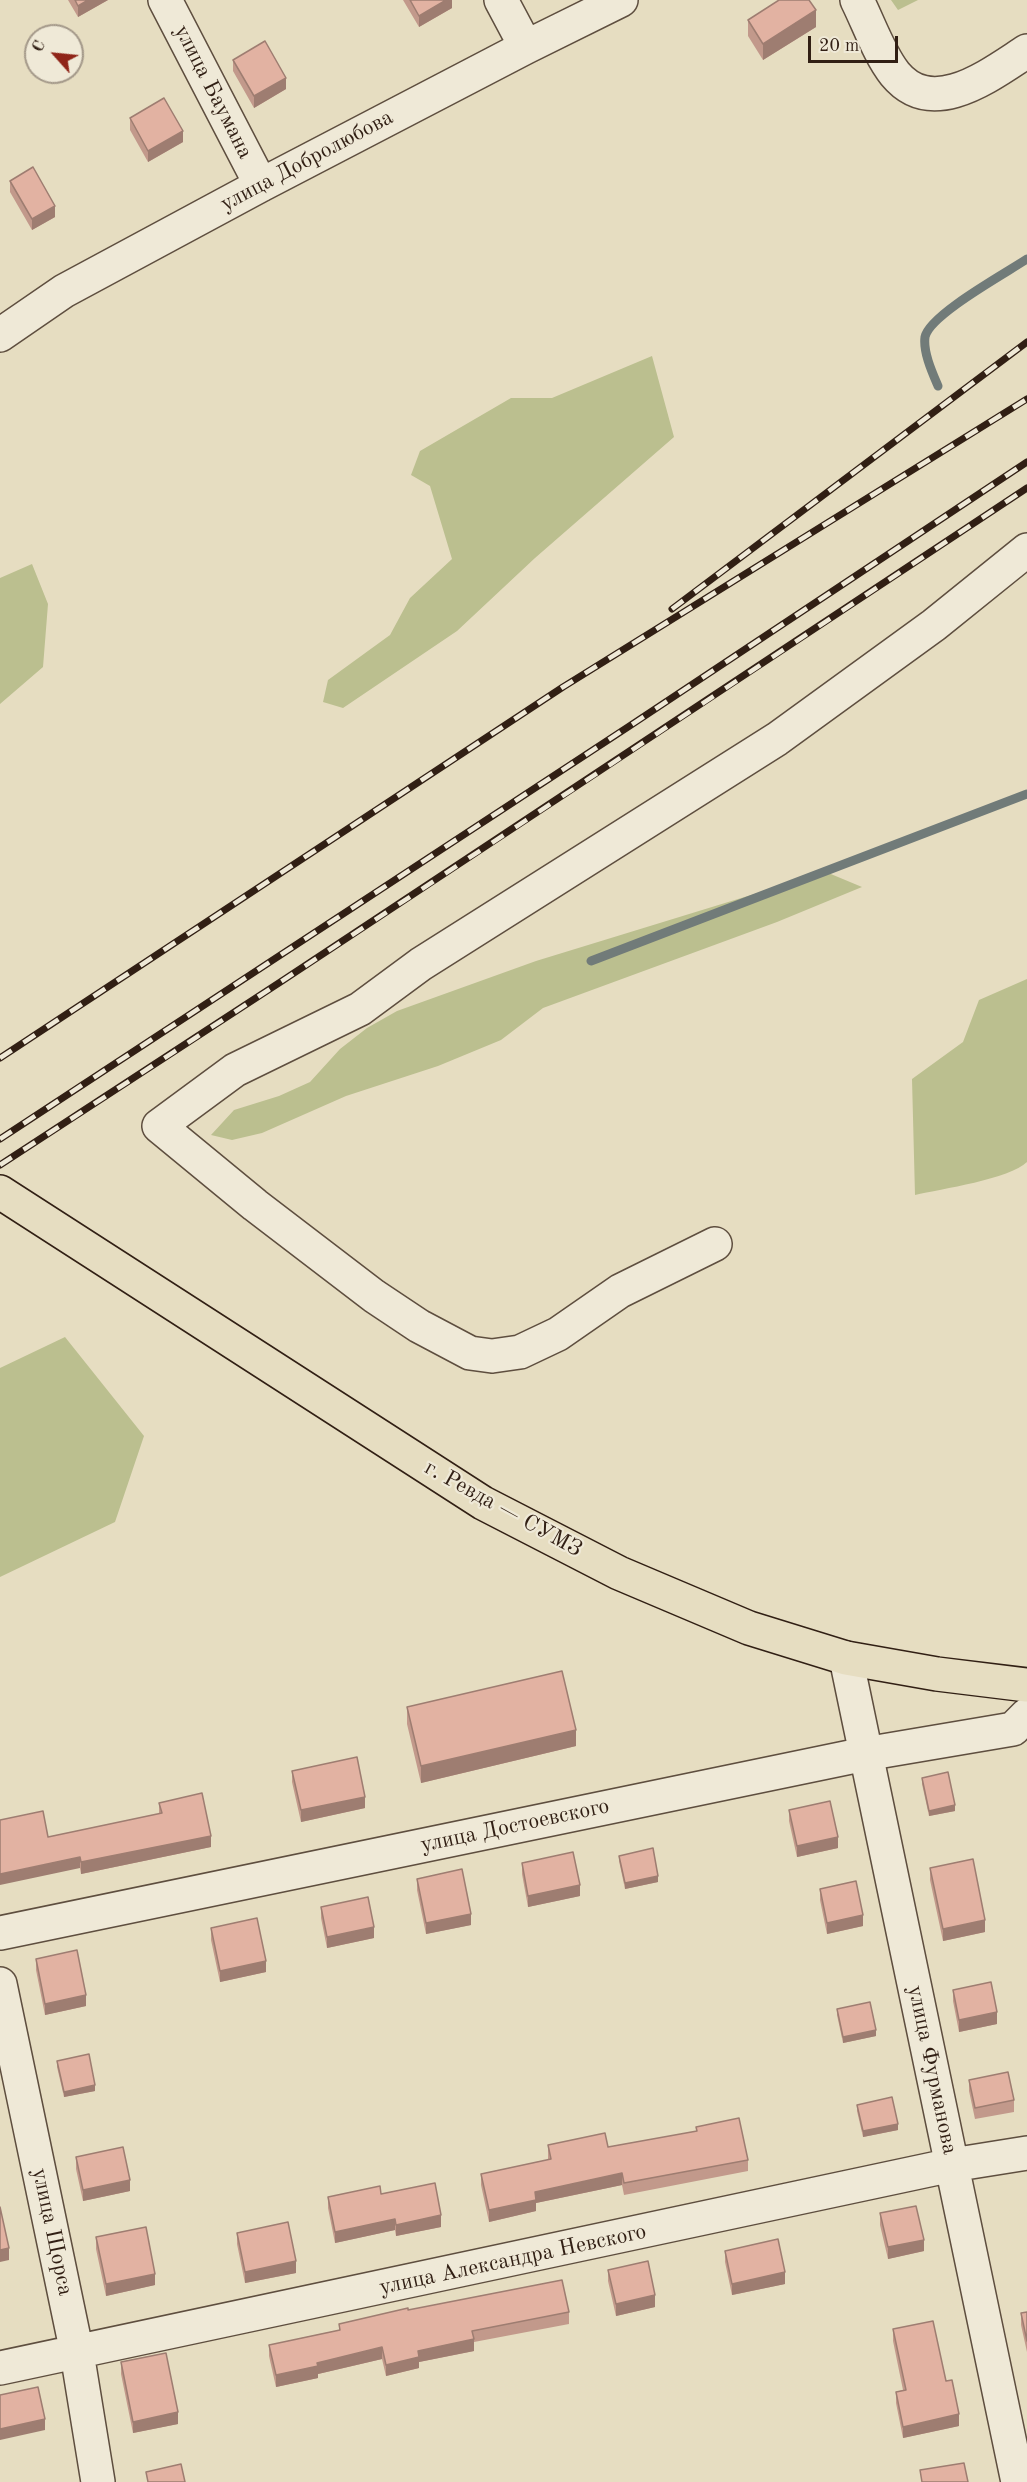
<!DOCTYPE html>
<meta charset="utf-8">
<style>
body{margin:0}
#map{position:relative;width:1027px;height:2482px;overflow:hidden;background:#e6ddc1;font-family:"Old Standard TT",serif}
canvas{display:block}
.north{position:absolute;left:24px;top:24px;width:60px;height:60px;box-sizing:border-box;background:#efe9d7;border:2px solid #a39889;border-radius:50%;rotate:297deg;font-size:16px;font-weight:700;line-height:24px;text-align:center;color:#311f14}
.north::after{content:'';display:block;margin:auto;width:21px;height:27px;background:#8f2418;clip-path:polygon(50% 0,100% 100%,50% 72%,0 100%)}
.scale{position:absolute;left:808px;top:36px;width:90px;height:27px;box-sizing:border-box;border:3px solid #311f14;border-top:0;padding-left:8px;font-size:18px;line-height:21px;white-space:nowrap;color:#311f14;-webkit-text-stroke:4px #efe9d7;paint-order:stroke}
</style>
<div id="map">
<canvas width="1027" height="2482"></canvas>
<div class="north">С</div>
<div class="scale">20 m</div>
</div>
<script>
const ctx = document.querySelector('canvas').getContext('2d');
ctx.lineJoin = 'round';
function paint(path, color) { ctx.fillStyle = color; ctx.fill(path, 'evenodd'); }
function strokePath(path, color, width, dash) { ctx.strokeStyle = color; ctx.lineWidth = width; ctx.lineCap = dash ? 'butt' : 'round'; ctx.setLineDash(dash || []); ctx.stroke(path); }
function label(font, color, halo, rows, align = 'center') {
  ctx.font = font + ' "Old Standard TT",serif'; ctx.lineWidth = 4.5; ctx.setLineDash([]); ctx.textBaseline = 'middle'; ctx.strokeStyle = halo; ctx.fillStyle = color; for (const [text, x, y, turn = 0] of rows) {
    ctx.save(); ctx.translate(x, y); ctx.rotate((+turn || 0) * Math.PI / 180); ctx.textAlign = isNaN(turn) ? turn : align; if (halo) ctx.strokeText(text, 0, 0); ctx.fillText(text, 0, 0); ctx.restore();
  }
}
const green = new Path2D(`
 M891,0H918L898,10Z
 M652,356L674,437L535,558L457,631L343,708L323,702L328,680L390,635L410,598L452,559L430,486L411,475L420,451L511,398H552Z
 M32,564L48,604L43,667L0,704V578Z
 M826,872L862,887L777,922L543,1008L501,1040L438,1066L346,1096L262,1133L232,1140L211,1135L234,1110L279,1096L310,1082L340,1049L367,1028L397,1011L536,961Z
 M1027,979V1162C1010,1179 941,1189 915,1195L912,1079L963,1042L979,1000Z
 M65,1337L144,1436L115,1522L0,1577V1368Z`);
const stream = new Path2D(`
 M938,386C932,372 923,352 925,337C929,315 1006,273 1027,259
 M591,961L1027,794`);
const minor = new Path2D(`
 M165,0L261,185
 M501,0L526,47
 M857,0C869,24 879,54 895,74C933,120 991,74 1027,51
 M0,335L64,291L261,185L526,47L621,0
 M715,1244L620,1291L558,1334L520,1352L492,1356L470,1353L419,1326L374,1296L255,1205L159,1126L235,1070L360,1009L421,964L777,739L934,625L1027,550
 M846,1658L1018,2482
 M0,1933L865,1754L1013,1729L1027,1715
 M0,1984L77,2353L98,2482
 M0,2368L952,2165L1027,2153`);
const major = new Path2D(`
 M0,1192L483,1503L619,1573L749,1628L846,1658L937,1674L1027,1685`);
const rail = new Path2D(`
 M672,609L1027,342
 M0,1058L563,687L1027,399
 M0,1139L628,727L1027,462
 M0,1165C344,942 685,715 1027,488`);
const wall = new Path2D(`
 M68,0H108L78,17Z
 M403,0H452V8L419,27Z
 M748,20L816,27L763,60L748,36Z
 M233,60L286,89L254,108L233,71Z
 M130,118L183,142L148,162L130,130Z
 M10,181L55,217L32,230L10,192Z
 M407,1707L576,1746L421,1783L407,1724Z
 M292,1771L365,1808L301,1822L292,1782Z
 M922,1778L955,1811L929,1816L922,1784Z
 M159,1803L211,1847L81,1874L80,1868L48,1837L159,1814Z
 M789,1810L838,1848L797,1857L789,1821Z
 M619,1856L658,1882L625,1889L619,1861Z
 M522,1863L580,1896L528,1907L522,1874Z
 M930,1868L985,1932L943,1941L930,1880Z
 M417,1879L471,1925L426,1934L417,1890Z
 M820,1889L863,1926L827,1934L820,1900Z
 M321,1907L374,1938L327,1948L321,1918Z
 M211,1928L266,1972L220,1982L211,1940Z
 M36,1959L86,2006L45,2015L36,1970Z
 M953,1990L997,2024L959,2032L953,2001Z
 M837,2009L876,2036L843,2043L837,2015Z
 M57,2061L95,2091L64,2097L57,2067Z
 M969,2080L1014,2100V2112L975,2119L969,2091Z
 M857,2105L898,2130L863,2137L857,2111Z
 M696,2127L748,2160V2171L624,2195L622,2185L536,2203V2211L489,2222L481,2185V2174L548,2160V2145L608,2147L696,2132Z
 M76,2157L130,2191L83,2201L76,2169Z
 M381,2194L441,2227L396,2236L395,2230L335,2243L328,2208V2197Z
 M880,2213L924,2251L888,2259L880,2225Z
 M237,2233L296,2273L245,2283L237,2244Z
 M96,2237L155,2285L106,2296L96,2249Z
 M725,2251L785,2284L732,2295L725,2262Z
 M608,2270L655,2307L616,2316L608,2281Z
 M408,2310L569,2312V2324L474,2342V2351L419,2362V2368L386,2376L382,2359L318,2374V2378L276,2387L269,2356V2345L339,2330V2324Z
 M1027,2312V2352L1021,2325V2313Z
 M893,2329L946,2381L959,2426L903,2438L896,2403V2392L903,2390L893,2341Z
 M121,2362L178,2424L133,2433L121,2374Z`);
const shadedWall = new Path2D(`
 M88,0H108L78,17V6Z
 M446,0H452V8L419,27V16Z
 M816,10V27L763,60V44Z
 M286,78V89L254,108V96Z
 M183,131V142L148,162V151Z
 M55,206V217L32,230V219Z
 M576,1730V1746L421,1783V1766Z
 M365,1797V1808L301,1822V1810Z
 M955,1805V1811L929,1816V1811Z
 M211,1836V1847L81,1874V1862Z
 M838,1837V1848L797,1857V1846Z
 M80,1857V1868L0,1885V1874Z
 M658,1876V1882L625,1889V1883Z
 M580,1885V1896L528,1907V1896Z
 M471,1914V1925L426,1934V1923Z
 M863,1915V1926L827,1934V1923Z
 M985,1920V1932L943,1941V1929Z
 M374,1927V1938L327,1948V1937Z
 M266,1961V1972L220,1982V1971Z
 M86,1995V2006L45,2015V2004Z
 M997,2012V2024L959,2032V2020Z
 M876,2030V2036L843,2043V2037Z
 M95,2085V2091L64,2097V2092Z
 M898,2124V2130L863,2137V2131Z
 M622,2173V2185L536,2203V2211L489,2222V2210L535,2192Z
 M130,2180V2191L83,2201V2190Z
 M441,2215V2227L396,2236V2225Z
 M395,2219V2230L335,2243V2232Z
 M924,2240V2251L888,2259V2247Z
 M9,2248V2260L0,2262V2250Z
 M296,2261V2273L245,2283V2272Z
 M785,2272V2284L732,2295V2284Z
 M155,2274V2285L106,2296V2284Z
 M655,2295V2307L616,2316V2304Z
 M474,2339V2351L419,2362V2368L386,2376V2365L418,2351Z
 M382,2347V2359L318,2374V2378L276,2387V2375L317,2363Z
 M178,2412V2424L133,2433V2422Z
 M959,2414V2426L903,2438V2427Z
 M45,2419V2430L0,2440V2429Z`);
const building = new Path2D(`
 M75,0H88L78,6Z
 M410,0H446L419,16Z
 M779,0H809L816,10L763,44L748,20Z
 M265,41L286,78L254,96L233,60Z
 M164,98L183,131L148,151L130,118Z
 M33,167L55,206L32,219L10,181Z
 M562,1671L576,1730L421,1766L407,1707Z
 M357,1757L365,1797L301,1810L292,1771Z
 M948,1772L955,1805L929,1811L922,1778Z
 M202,1793L211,1836L81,1862L80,1857L0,1874V1820L43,1811L48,1837L162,1813L159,1803Z
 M830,1801L838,1837L797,1846L789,1810Z
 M653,1848L658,1876L625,1883L619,1856Z
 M573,1852L580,1885L528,1896L522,1863Z
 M973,1859L985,1920L943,1929L930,1868Z
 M462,1869L471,1914L426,1923L417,1879Z
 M856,1881L863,1915L827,1923L820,1889Z
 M368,1897L374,1927L327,1937L321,1907Z
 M257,1918L266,1961L220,1971L211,1928Z
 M77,1950L86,1995L45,2004L36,1959Z
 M991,1982L997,2012L959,2020L953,1990Z
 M870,2002L876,2030L843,2037L837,2009Z
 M89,2054L95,2085L64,2092L57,2061Z
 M1008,2072L1014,2100L975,2108L969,2080Z
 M892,2097L898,2124L863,2131L857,2105Z
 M739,2118L748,2160L624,2183L622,2173L535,2192L536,2200L489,2210L481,2174L551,2159L548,2145L605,2133L608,2147L697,2131L696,2127Z
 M123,2147L130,2180L83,2190L76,2157Z
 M435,2183L441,2215L396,2225L395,2219L335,2232L328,2197L380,2186L381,2194Z
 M916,2206L924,2240L888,2247L880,2213Z
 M0,2207L9,2248L0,2250Z
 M288,2222L296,2261L245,2272L237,2233Z
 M146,2227L155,2274L106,2284L96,2237Z
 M778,2239L785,2272L732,2284L725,2251Z
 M648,2261L655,2295L616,2304L608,2270Z
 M562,2280L569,2312L472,2331L474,2339L418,2351L419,2357L386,2365L382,2347L317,2363L318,2366L276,2375L269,2345L340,2330L339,2324L408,2308V2310Z
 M1027,2312V2341L1021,2313Z
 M933,2321L946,2381L952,2380L959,2414L903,2427L896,2392L906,2390L893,2329Z
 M166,2353L178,2412L133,2422L121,2362Z
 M38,2387L45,2419L0,2429V2395Z
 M964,2463L968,2482H922L920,2470Z
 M181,2464L185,2482H148L146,2472Z`);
const streetNames = [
 ["улица Баумана",213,92,63],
 ["улица Добролюбова",307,161,-28],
 ["г. Ревда — СУМЗ",503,1509,29],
 ["улица Достоевского",515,1826,-12],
 ["улица Фурманова",932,2070,78],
 ["улица Щорса",52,2232,78],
 ["улица Александра Невского",513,2260,-12]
];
paint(green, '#bbbf8f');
strokePath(stream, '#717b79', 9);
strokePath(minor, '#5e4e3f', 36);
strokePath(major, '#311f14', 36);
strokePath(minor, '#efe9d7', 33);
strokePath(major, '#e6ddc1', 33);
strokePath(rail, '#311f14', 7);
strokePath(rail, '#efe9d7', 4.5, [14]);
paint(wall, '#c2998b');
paint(shadedWall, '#9e7d71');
paint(building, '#e2b2a2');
strokePath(building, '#9e7d71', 1.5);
label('22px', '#311f14', '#efe9d7', streetNames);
</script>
